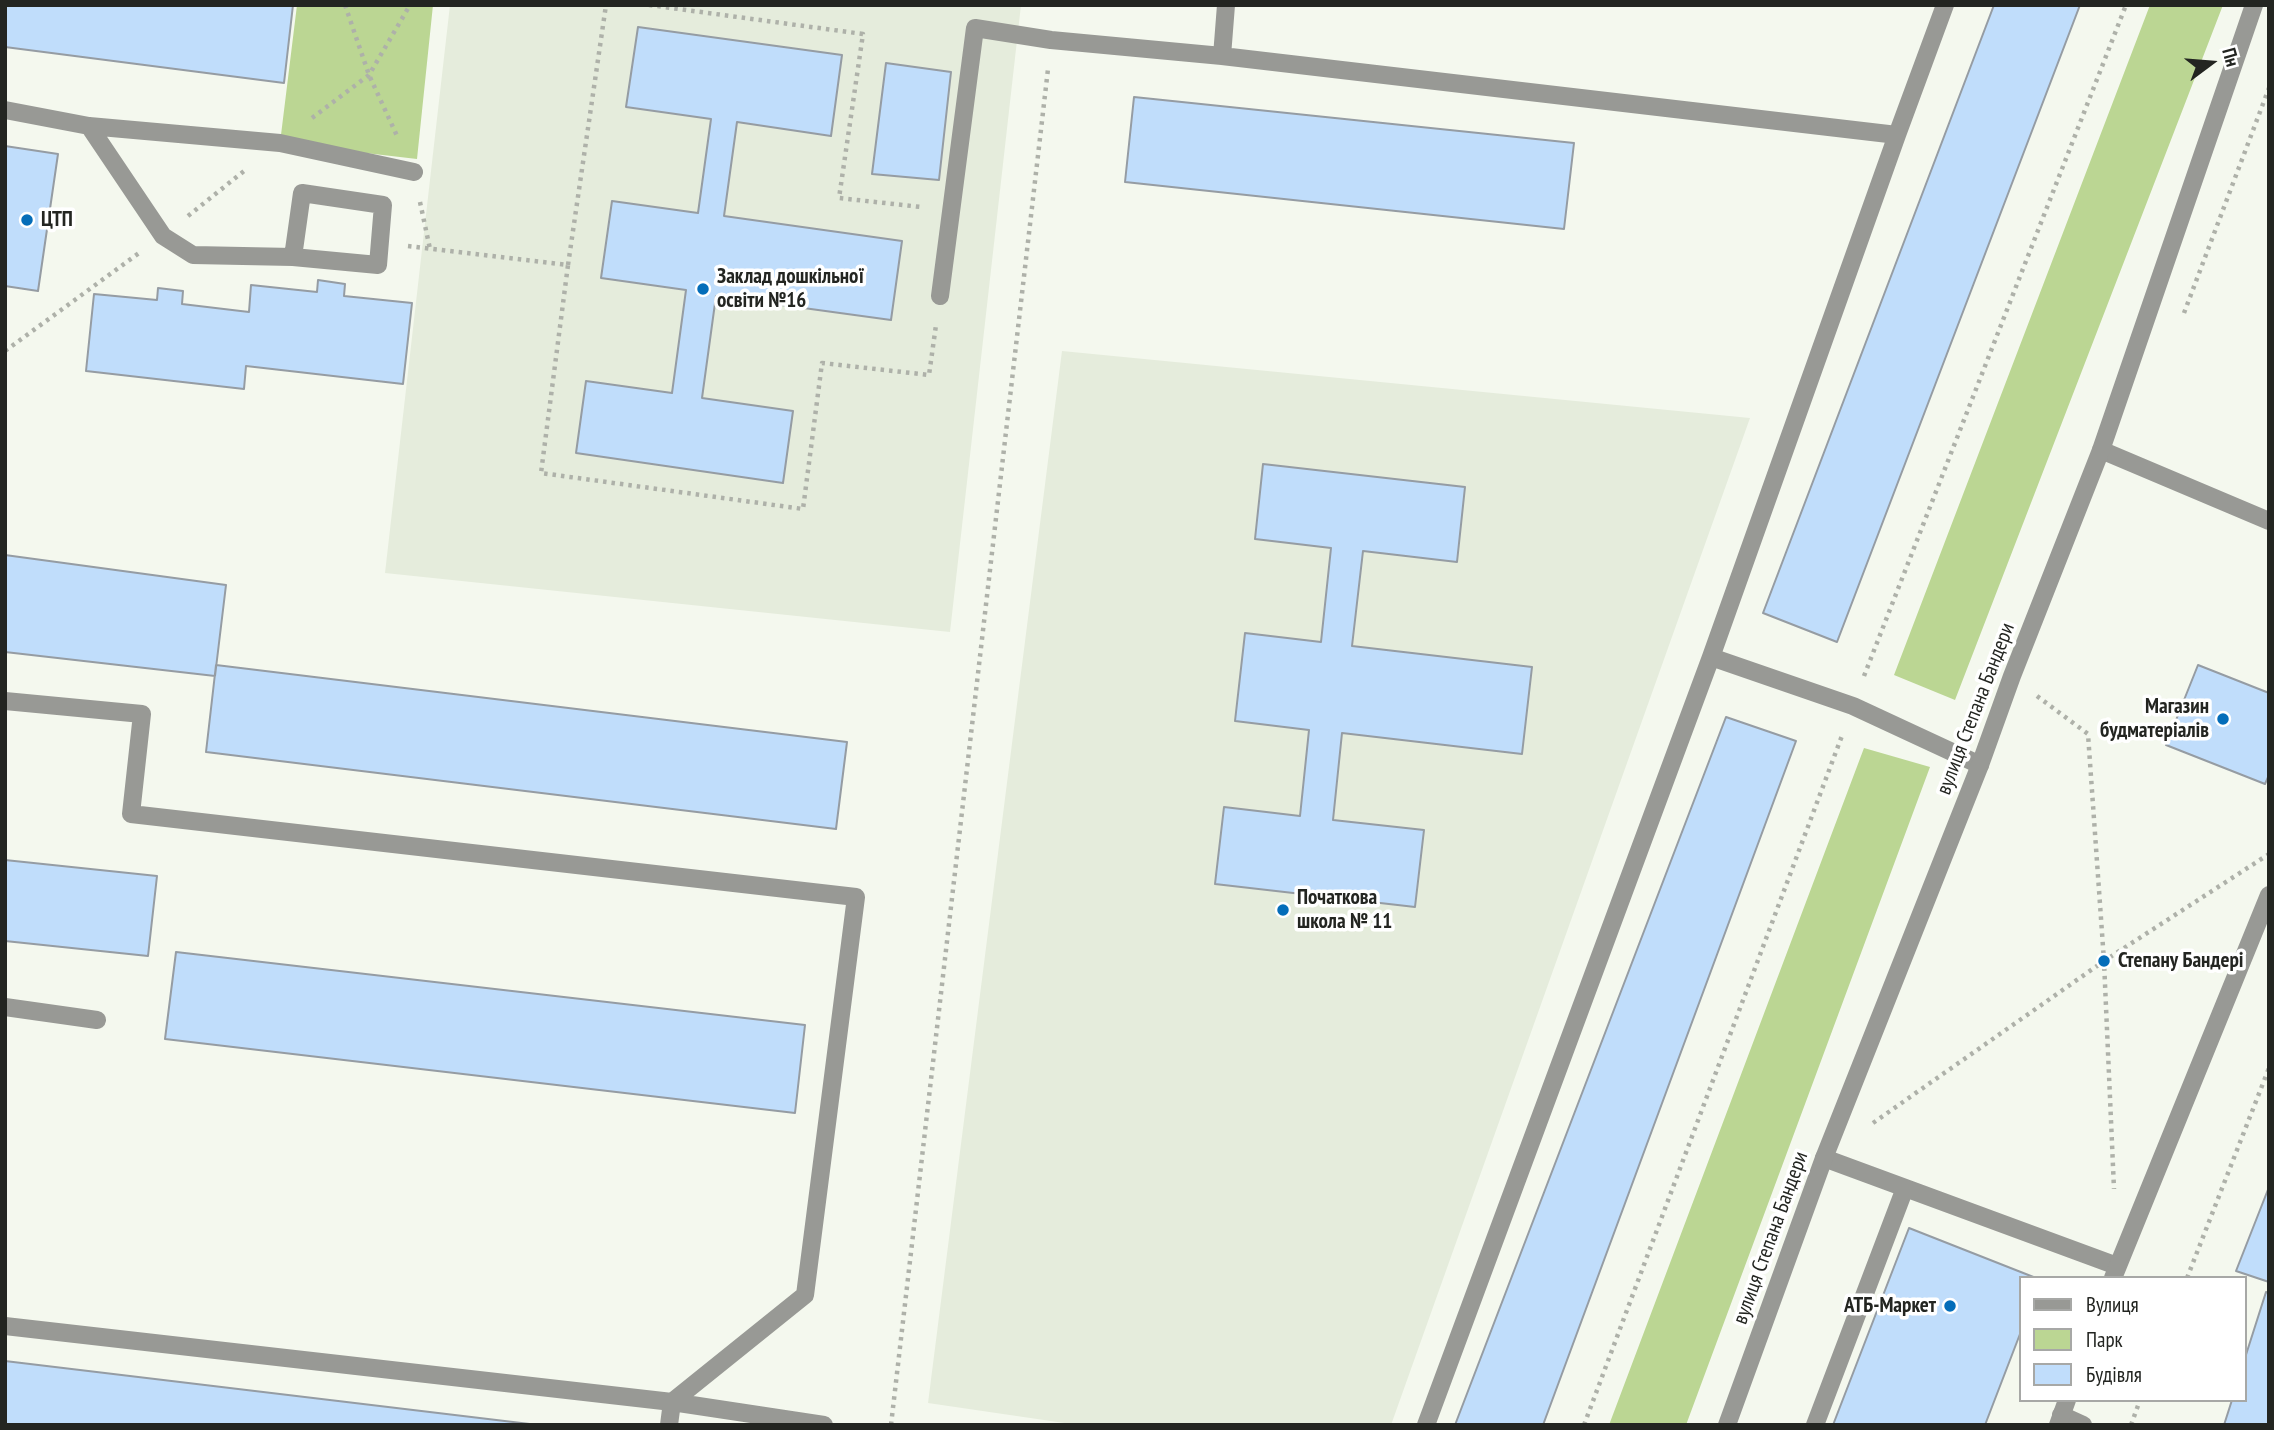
<!DOCTYPE html>
<meta charset="utf-8">
<style>
body{margin:0}
#map{position:relative;width:2274px;height:1430px;overflow:hidden;background:#f4f8ee;font-family:"PT Sans Narrow",sans-serif}
canvas{display:block}
.frame{position:absolute;inset:0;border:7px solid #232521;pointer-events:none}
.legend{position:absolute;left:2019px;top:1276px;width:228px;height:126px;box-sizing:border-box;background:#fff;border:2px solid #a7a8a6;margin:0;padding:9px 12px;list-style:none;font-size:21px;color:#232521}
.legend li{display:flex;align-items:center;gap:14px;height:35px}
.legend b{width:35px;border:2px solid #a7a8a6}
.north{position:absolute;left:2176px;top:28px;width:70px;height:70px;-webkit-text-stroke:5px #fff;paint-order:stroke;rotate:74deg;font-size:19px;font-weight:700;line-height:28px;text-align:center;color:#232521}
.north::after{content:'';display:block;margin:auto;width:24px;height:32px;background:#232521;clip-path:polygon(50% 0,100% 100%,50% 72%,0 100%)}
</style>
<div id="map">
<canvas width="2274" height="1430"></canvas>
<div class="frame"></div>
<ul class="legend">
<li><b style="height:9px;background:#989995"></b>Вулиця</li>
<li><b style="height:19px;background:#bbd693"></b>Парк</li>
<li><b style="height:19px;background:#c0ddfb"></b>Будівля</li>
</ul>
<div class="north">Пн</div>
</div>
<script>
const ctx = document.querySelector('canvas').getContext('2d');
ctx.lineJoin = 'round';
function paint(path, color) { ctx.fillStyle = color; ctx.fill(path, 'evenodd'); }
function strokePath(path, color, width, dash) { ctx.strokeStyle = color; ctx.lineWidth = width; ctx.lineCap = dash ? 'butt' : 'round'; ctx.setLineDash(dash || []); ctx.stroke(path); }
function label(font, color, halo, rows, align = 'center') {
  ctx.font = font + ' "PT Sans Narrow",sans-serif'; ctx.lineWidth = 7; ctx.setLineDash([]); ctx.textBaseline = 'middle'; ctx.strokeStyle = halo; ctx.fillStyle = color; for (const [text, x, y, turn = 0] of rows) {
    ctx.save(); ctx.translate(x, y); ctx.rotate((+turn || 0) * Math.PI / 180); ctx.textAlign = isNaN(turn) ? turn : align; if (halo) ctx.strokeText(text, 0, 0); ctx.fillText(text, 0, 0); ctx.restore();
  }
}
const built = new Path2D(`
 M450,5H1021L950,632L385,573Z
 M1062,351L1750,418L1391,1425H1078L928,1403Z`);
const green = new Path2D(`
 M297,5H433L417,159L280,143Z
 M2150,5H2223L1955,700L1894,675Z
 M1864,748L1930,767L1686,1425H1609Z`);
const building = new Path2D(`
 M5,5H293L284,83L5,47Z
 M1994,5H2080L1837,642L1763,613Z
 M638,27L842,55L831,136L737,122L724,216L902,241L891,320L716,296L702,398L793,411L783,483L576,453L586,381L672,393L686,290L601,278L612,201L698,213L711,119L626,107Z
 M886,63L951,72L939,180L872,174Z
 M1134,97L1574,143L1564,229L1125,182Z
 M5,146L58,154L38,291L5,286Z
 M318,280L345,284L344,296L412,303L403,384L246,366L244,389L86,371L94,294L157,300L158,288L183,291L182,304L249,312L251,285L317,292Z
 M1263,464L1465,487L1457,562L1363,551L1352,646L1532,667L1522,754L1342,733L1333,820L1424,830L1415,907L1215,884L1224,807L1300,816L1309,730L1235,721L1245,633L1321,642L1331,548L1255,539Z
 M5,555L226,585L215,676L5,652Z
 M216,665L847,742L836,829L206,752Z
 M2198,665L2269,693V775L2265,784L2166,745Z
 M1726,717L1796,741L1543,1425H1455Z
 M5,860L157,876L148,956L5,941Z
 M176,952L805,1025L795,1113L165,1039Z
 M2269,1187V1282L2236,1271Z
 M1909,1228L2036,1278H2020V1334L1985,1425H1833Z
 M2266,1292L2269,1293V1425H2224L2232,1400H2244V1361Z
 M5,1361L538,1425H5Z`);
const path = new Path2D(`
 M345,5L369,75L398,138
 M649,5L863,34L839,198L921,207
 M312,118L369,75L410,5
 M420,202L430,249
 M188,216L244,171
 M408,246L568,265L541,473L803,509L822,363L929,375L936,325
 M568,265L606,5
 M2184,313L2269,88
 M5,351L139,253
 M1864,676L2126,5
 M2037,696L2088,734L2104,961L2114,1189
 M1873,1123L2104,961L2269,854
 M2187,1278L2269,1068
 M891,1425L1048,69
 M1584,1425L1843,733
 M2131,1425L2140,1400`);
const lane = new Path2D(`
 M1226,5L1222,56L1897,135
 M5,110L89,126L280,143L414,172
 M89,126L163,236L193,255L293,257L302,193L383,205L378,265L293,257
 M940,296L975,28L1051,40L1222,56
 M2101,450L2269,521
 M1711,657L1853,706L1980,765
 M5,701L142,714L131,814L856,897L805,1295L672,1402L669,1425
 M5,1007L97,1020
 M1824,1158L2117,1266
 M5,1326L672,1402L824,1425
 M2061,1415L2083,1425
 M1426,1425L1711,657L1897,135L1945,5
 M1815,1425L1905,1188`);
const street = new Path2D(`
 M2113,1278L2269,895
 M1727,1425L1824,1158L1980,765L2012,676L2101,450L2254,5
 M2058,1425L2067,1400`);
const markers = [
 [27,220,7,"#046db9"],
 [703,289,7,"#046db9"],
 [2223,719,7,"#046db9"],
 [1283,910,7,"#046db9"],
 [2104,961,7,"#046db9"],
 [1950,1306,7,"#046db9"]
];
const poiNames = [
 ["ЦТП",41,220],
 ["Заклад дошкільної",717,277],
 ["освіти №16",717,301],
 ["Магазин",2209,707,"right"],
 ["будматеріалів",2209,731,"right"],
 ["Початкова",1297,898],
 ["школа № 11",1297,922],
 ["Степану Бандері",2118,961],
 ["АТБ-Маркет",1936,1306,"right"]
];
const streetNames = [
 ["вулиця Степана Бандери",1976,709,-69],
 ["вулиця Степана Бандери",1771,1238,-70]
];
paint(built, '#e5ecdc');
paint(green, '#bbd693');
paint(building, '#c0ddfb');
strokePath(building, '#959ca3', 2);
strokePath(path, '#aeb1a9', 4.5, [3.5, 5]);
strokePath(lane, '#989995', 18);
strokePath(street, '#989995', 18);
for (const [x, y, r, color] of markers) { const dot = new Path2D(); dot.arc(x, y, r, 0, 2 * Math.PI); ctx.fillStyle = color; ctx.fill(dot); strokePath(dot, '#fff', 2.5); }
label('bold 21px', '#232521', '#fff', poiNames, 'left');
label('21px', '#232521', '#fff', streetNames);
</script>
